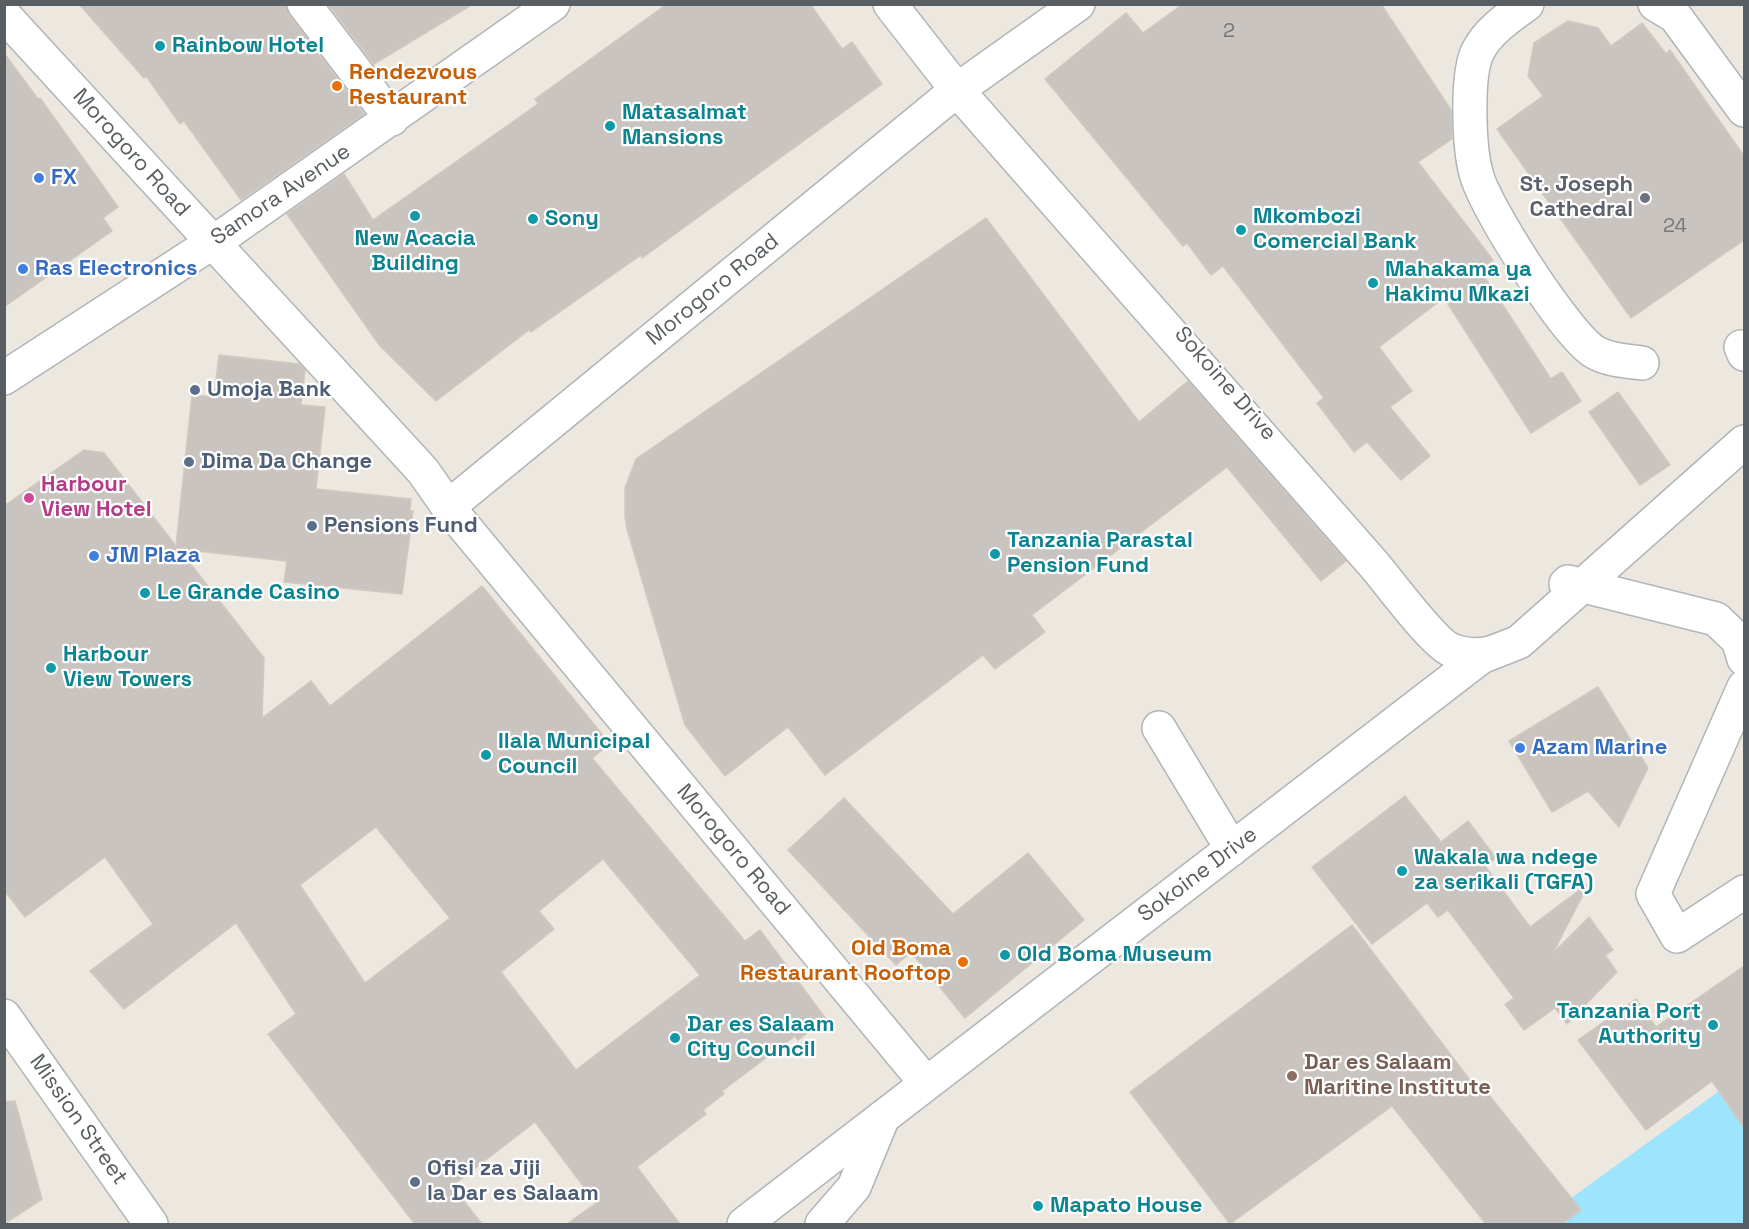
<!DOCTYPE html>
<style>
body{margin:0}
#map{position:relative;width:1749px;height:1229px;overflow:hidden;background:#ece7df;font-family:"Space Grotesk",sans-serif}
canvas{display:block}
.frame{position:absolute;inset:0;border:6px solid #585e61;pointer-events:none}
</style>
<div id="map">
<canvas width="1749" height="1229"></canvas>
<div class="frame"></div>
</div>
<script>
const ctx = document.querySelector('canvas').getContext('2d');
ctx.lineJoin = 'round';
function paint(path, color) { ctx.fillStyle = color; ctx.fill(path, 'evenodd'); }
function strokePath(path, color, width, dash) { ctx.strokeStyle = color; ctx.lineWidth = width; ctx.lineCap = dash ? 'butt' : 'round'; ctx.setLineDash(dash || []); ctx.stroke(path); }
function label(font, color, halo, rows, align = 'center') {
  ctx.font = font + ' "Space Grotesk",sans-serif'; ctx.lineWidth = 4.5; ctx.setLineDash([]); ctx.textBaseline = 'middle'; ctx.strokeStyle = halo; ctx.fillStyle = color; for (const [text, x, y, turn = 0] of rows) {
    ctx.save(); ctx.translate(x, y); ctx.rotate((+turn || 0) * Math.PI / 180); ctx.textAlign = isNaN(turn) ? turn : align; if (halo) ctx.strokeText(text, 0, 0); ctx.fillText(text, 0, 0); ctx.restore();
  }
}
const water = new Path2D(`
 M1744,1075V1224H1535L1722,1089Z`);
const building = new Path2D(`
 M79,4H286L289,15L364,114L241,200L184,121L180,124L146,76L144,78Z
 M328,4H473L374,64Z
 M667,4H810L842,49L852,42L882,84L642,258L641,255L531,332L529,330L436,401L380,346L287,214L344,174L373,220L538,104L535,99Z
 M1183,4H1381L1451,110L1452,139L1418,162L1493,260L1480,270L1551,379L1562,372L1581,401L1531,433L1444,298L1379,347L1412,391L1390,407L1430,456L1401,480L1367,442L1354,452L1317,403L1324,398L1223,266L1211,275L1187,243L1183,246L1045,79L1126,13L1143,33Z
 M1568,21L1598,28L1611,46L1642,23L1666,54L1670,50L1744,156V240L1631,318L1497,129L1543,96L1528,76L1534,43Z
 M4,53L38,99L40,98L118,207L103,218L112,231L4,307Z
 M986,218L1139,422L1188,381L1346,561L1321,581L1227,467L1032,615L1045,632L995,669L983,655L825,775L788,727L725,776L685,725L627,529L625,517V488L636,459Z
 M219,355L299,364L305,370L301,405L325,407L316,489L411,499L410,511H413L402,594L284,582L287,561L179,549L264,658L262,718L311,681L330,706L482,586L610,744L592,758L745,941L760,930L826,1019L798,1040L795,1036L722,1091L724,1094L703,1110L706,1114L637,1167L680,1224H567L596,1203L535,1122L452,1186L482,1224H415L268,1034L296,1014L236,923L124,1009L90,971L153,924L105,857L25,917L4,890V506L84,450L104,453L176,546L192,395L214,397ZM376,827L450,918L365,983L300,885ZM603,859L700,975L576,1070L501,972L554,929L539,911Z
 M1618,392L1670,465L1640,485L1589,412Z
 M1598,687L1648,768L1619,827L1588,791L1552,812L1509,741Z
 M1405,796L1441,842L1468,821L1496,858L1485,866L1530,927L1589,883L1553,953L1589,917L1613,950L1605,955L1617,972L1567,1024L1555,1008L1524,1030L1505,1004L1514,998L1448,910L1438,917L1427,903L1372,944L1312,867Z
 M844,798L953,914L1028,853L1084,920L965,1018L911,952L896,965L788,850Z
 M1352,925L1476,1088L1481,1085L1581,1210L1562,1224H1486L1392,1106L1230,1224L1130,1092Z
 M1744,966V1128L1712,1081L1646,1130L1578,1040L1636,999L1656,1027Z
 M15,1101L42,1199L4,1224V1102Z`);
const minor = new Path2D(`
 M304,4L392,119
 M890,4L957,90L1376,567C1390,584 1434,643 1451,650C1467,656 1481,657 1496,651
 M1527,4C1509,17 1488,31 1478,51C1466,74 1469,147 1476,173C1484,207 1565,332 1593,351C1607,360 1626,361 1642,363
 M1655,4L1675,16L1744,110
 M4,15L423,471L448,507L926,1083
 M1741,347L1744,354
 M4,378L230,231L553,4
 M448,507L957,90L1078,4
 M1566,584L1568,582L1716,619L1738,640L1744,659
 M1744,687L1653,894L1677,936L1744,892
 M1159,728L1232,849
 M4,1016L151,1224
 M744,1224L1481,657L1519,642L1744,442
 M822,1224L854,1187L883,1117`);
const markers = [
 [160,46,6,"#0f9aa8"],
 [337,86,6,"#e8710a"],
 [610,126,6,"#0f9aa8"],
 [39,178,6,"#3f7fe0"],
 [1645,198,6,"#6b7280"],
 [415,216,6,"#0f9aa8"],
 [533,219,6,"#0f9aa8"],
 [1241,230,6,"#0f9aa8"],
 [23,269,6,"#3f7fe0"],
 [1373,283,6,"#0f9aa8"],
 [195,390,6,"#5c6f8a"],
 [189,462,6,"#5c6f8a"],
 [29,498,6,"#d1479c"],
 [312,526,6,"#5c6f8a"],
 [995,554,6,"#0f9aa8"],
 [94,556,6,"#3f7fe0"],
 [145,593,6,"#0f9aa8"],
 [51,668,6,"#0f9aa8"],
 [1520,748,6,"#3f7fe0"],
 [486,755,6,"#0f9aa8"],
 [1402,871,6,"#0f9aa8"],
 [1005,955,6,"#0f9aa8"],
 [963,962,6,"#e8710a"],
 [1713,1025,6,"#0f9aa8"],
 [675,1038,6,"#0f9aa8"],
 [1292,1076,6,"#8d6e63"],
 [415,1182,6,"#5c6f8a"],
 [1038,1206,6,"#0f9aa8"]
];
const numberNames = [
 ["2",1229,32],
 ["24",1675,227]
];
const cultureNames = [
 ["Rainbow Hotel",172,46],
 ["Matasalmat",622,113],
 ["Mansions",622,138],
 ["Mkombozi",1253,217],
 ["Comercial Bank",1253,242],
 ["Sony",545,219],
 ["New Acacia",415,239,"center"],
 ["Building",415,264,"center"],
 ["Mahakama ya",1385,270],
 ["Hakimu Mkazi",1385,295],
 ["Tanzania Parastal",1007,541],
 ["Pension Fund",1007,566],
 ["Le Grande Casino",157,593],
 ["Harbour",63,655],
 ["View Towers",63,680],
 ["Ilala Municipal",498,742],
 ["Council",498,767],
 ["Wakala wa ndege",1414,858],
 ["za serikali (TGFA)",1414,883],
 ["Old Boma Museum",1017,955],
 ["Tanzania Port",1701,1012,"right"],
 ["Authority",1701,1037,"right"],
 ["Dar es Salaam",687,1025],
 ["City Council",687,1050],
 ["Mapato House",1050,1206]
];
const foodNames = [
 ["Rendezvous",349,73],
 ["Restaurant",349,98],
 ["Old Boma",951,949,"right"],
 ["Restaurant Rooftop",951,974,"right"]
];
const streetNames = [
 ["Morogoro Road",131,153,48],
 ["Samora Avenue",281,195,-34],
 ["Morogoro Road",713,290,-39],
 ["Sokoine Drive",1225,384,49],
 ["Morogoro Road",733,850,50],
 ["Sokoine Drive",1198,875,-37],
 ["Mission Street",78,1120,55]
];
const shopNames = [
 ["FX",51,178],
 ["Ras Electronics",35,269],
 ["JM Plaza",106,556],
 ["Azam Marine",1532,748]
];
const worshipNames = [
 ["St. Joseph",1633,185],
 ["Cathedral",1633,210]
];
const serviceNames = [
 ["Umoja Bank",207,390],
 ["Dima Da Change",201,462],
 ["Pensions Fund",324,526],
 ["Ofisi za Jiji",427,1169],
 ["la Dar es Salaam",427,1194]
];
const hotelNames = [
 ["Harbour",41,485],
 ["View Hotel",41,510]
];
const educationNames = [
 ["Dar es Salaam",1304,1063],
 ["Maritine Institute",1304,1088]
];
paint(water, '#9de5ff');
paint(building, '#c9c4bf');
strokePath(building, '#d1c8be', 1.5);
strokePath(minor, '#b1b4b8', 36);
strokePath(minor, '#fff', 33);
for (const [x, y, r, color] of markers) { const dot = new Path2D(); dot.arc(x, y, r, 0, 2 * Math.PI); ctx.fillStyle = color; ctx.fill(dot); strokePath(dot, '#fff', 2); }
label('20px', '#747878', null, numberNames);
label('bold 22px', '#0d838f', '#fff', cultureNames, 'left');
label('bold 22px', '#c56008', '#fff', foodNames, 'left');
label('22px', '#585e61', '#fff', streetNames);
label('bold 22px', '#366cbe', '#fff', shopNames, 'left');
label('bold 22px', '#5b616d', '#fff', worshipNames, 'right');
label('bold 22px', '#4e5e75', '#fff', serviceNames, 'left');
label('bold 22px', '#b23c85', '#fff', hotelNames, 'left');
label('bold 22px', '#785e54', '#fff', educationNames, 'left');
</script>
